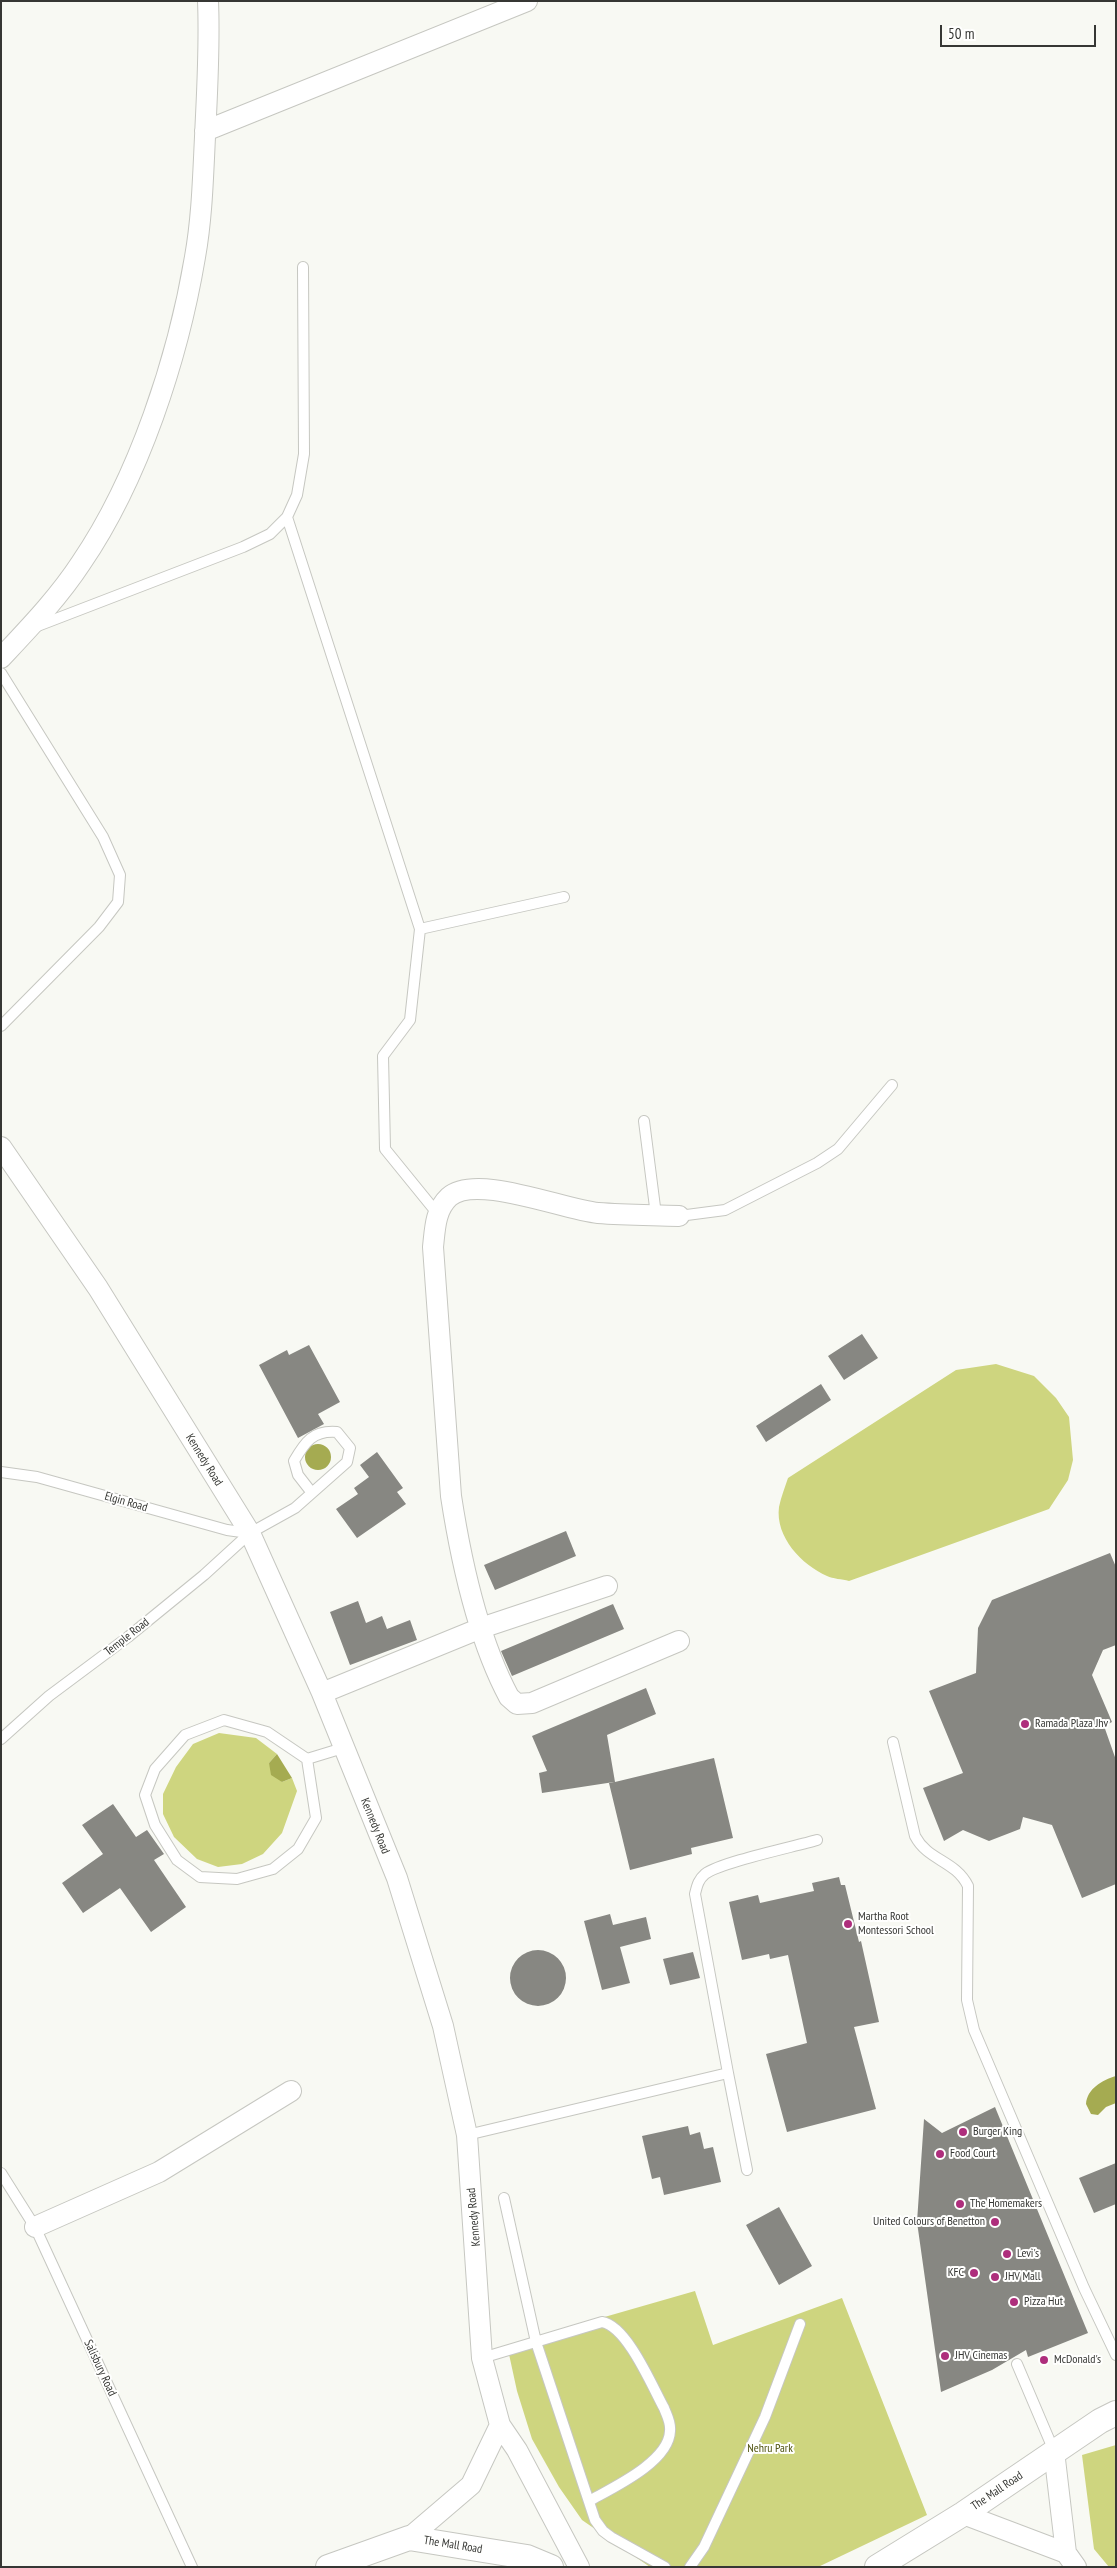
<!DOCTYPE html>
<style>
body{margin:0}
#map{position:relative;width:1117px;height:2568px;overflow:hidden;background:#f8f9f3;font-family:"PT Sans Narrow",sans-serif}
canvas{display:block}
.frame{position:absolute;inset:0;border:2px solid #363734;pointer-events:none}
.scale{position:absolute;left:940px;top:25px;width:156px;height:22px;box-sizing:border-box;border:2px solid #363734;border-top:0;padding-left:6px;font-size:15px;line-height:18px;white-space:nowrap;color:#363734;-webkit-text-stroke:4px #fffffe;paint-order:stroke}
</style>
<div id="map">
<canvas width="1117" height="2568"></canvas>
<div class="frame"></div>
<div class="scale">50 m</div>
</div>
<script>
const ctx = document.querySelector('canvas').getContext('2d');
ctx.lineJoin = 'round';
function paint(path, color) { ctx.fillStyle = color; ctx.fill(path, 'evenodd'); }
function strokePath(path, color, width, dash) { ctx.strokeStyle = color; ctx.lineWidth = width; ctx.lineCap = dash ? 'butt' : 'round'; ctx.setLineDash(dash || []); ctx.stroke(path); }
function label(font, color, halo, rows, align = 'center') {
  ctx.font = font + ' "PT Sans Narrow",sans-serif'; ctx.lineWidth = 4; ctx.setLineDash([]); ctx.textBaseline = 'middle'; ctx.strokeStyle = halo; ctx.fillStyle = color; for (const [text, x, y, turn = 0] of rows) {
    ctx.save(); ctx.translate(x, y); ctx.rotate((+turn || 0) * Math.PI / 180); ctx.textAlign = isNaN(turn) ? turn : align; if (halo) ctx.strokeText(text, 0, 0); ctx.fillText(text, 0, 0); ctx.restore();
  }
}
const green = new Path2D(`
 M996,1364L1034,1376L1056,1398L1069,1417L1073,1460L1068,1480L1049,1509L849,1581C842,1579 833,1579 827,1576C802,1565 775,1537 779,1507C781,1497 785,1487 788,1478L956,1370Z
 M219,1733L256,1738L277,1754L269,1763L282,1782L292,1778L297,1791L282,1833L263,1854L242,1864L218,1867L197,1859L174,1837L163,1814V1794L176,1767L193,1744Z
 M695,2291L713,2345L842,2298L927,2515L818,2567H650L582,2520L559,2487L532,2439L517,2391L507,2345Z
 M1116,2445V2567H1109L1094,2549L1082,2455Z`);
const water = new Path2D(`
 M305 1457a13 13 0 1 1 26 0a13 13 0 1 1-26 0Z
 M277,1754L292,1778L282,1782L271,1775L269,1763Z
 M1116,2076V2103L1106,2107L1098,2115L1091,2114L1086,2104C1087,2089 1102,2080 1116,2076Z`);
const building = new Path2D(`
 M862,1334L878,1358L844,1380L828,1356Z
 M309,1345L340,1402L318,1414L324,1424L298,1438L259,1365L287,1350L289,1355Z
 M821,1384L831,1400L766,1442L756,1426Z
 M377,1452L403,1488L397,1492L406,1504L357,1538L336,1509L358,1494L354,1488L369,1477L360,1465Z
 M566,1531L576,1556L495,1590L484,1565Z
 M1110,1553L1116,1567V1645L1103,1650L1092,1675L1112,1722L1104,1726L1116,1760V1884L1082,1898L1052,1825L1023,1817L1020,1829L989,1841L963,1830L944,1841L923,1788L963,1773L929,1691L976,1673L978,1628L992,1600Z
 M358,1601L366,1623L382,1616L387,1629L410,1620L417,1640L350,1665L330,1612Z
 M613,1604L624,1629L512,1676L501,1651Z
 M646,1688L656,1714L607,1735L615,1782L714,1758L733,1838L691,1848L692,1854L630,1870L609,1783L614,1782L542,1793L539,1773L547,1771L532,1736Z
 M113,1804L136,1837L147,1830L164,1854L154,1860L186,1907L151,1932L120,1888L83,1913L62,1883L103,1854L82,1825Z
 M839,1877L841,1885H845L859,1942L861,1941L879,2022L854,2027L876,2109L787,2132L766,2054L807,2043L788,1955L770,1959L769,1954L742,1960L729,1902L758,1895L760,1903L814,1891L812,1883Z
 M610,1914L613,1925L646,1917L651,1939L620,1947L630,1983L602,1990L584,1921Z
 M510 1978a28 28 0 1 1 56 0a28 28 0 1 1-56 0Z
 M693,1952L700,1978L670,1985L663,1959Z
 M995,2107L1088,2333L1028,2357L1026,2350L992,2370L941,2392L917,2222L924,2119L942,2133Z
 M688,2126L690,2135L700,2132L704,2149L713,2147L721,2182L664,2195L660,2177L652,2179L642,2136Z
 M1116,2163V2204L1094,2213L1079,2178Z
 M779,2207L812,2266L779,2285L746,2225Z`);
const service = new Path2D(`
 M287,517L420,929L410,1020L383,1056L385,1149L437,1213
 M35,627L243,547L270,534L287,517L297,495L304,454L303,267
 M1,673L103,837L120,875L118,902L99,927L1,1026
 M420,929L564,897
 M644,1121L656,1215
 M679,1216L725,1210L817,1163L838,1149L892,1085
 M1,1472L37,1477L227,1530L249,1533
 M1,1739L49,1696L128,1637L204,1575L250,1533L295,1508L347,1462L350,1448L337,1432C313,1430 305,1442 294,1461L298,1475L312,1493
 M893,1742L915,1836C928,1861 955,1860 968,1886L967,2000L974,2030L1084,2288L1116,2355
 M307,1759L316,1818L298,1849L273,1869L237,1879L200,1877L177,1860L155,1825L145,1795L155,1769L185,1735L224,1720L267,1732L307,1759L343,1748
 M728,2073L695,1894C697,1886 698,1880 705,1874C721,1862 793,1847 817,1840
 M467,2135L728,2073L747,2170
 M1,2173L35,2227L192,2567
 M504,2198L536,2342L595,2520L603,2531L611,2537L665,2567
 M482,2358L602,2322C627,2326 652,2386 664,2408C667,2416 671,2422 670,2431C669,2462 612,2488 589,2501
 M1017,2364L1054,2451
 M690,2567L704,2547L765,2417L800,2324`);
const minor = new Path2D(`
 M205,131L527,1
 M1,658C30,627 58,598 81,563C139,478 178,358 195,257C202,218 203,177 205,137C207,92 210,47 208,1
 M1,1147L98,1288L250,1533L322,1693L397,1878L443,2026L467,2135L482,2358L500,2425L517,2450L579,2567
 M679,1641L532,1703L517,1704L509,1697C478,1639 461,1561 451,1496L433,1247C435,1229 435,1210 449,1197C476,1173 564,1210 598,1213C625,1215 652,1215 679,1216
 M322,1693L481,1628L607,1586
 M35,2227L159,2172L291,2091
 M1054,2451L1066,2553
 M963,2514L1066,2553L1076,2567
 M409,2538L471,2485L500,2425`);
const tertiary = new Path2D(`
 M328,2567L409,2538L527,2557L551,2567
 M877,2567L963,2514L1100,2421L1116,2413`);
const markers = [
 [1025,1724,5,"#ae2e7c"],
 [848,1924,5,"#ae2e7c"],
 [963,2132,5,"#ae2e7c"],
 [940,2154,5,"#ae2e7c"],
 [960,2204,5,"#ae2e7c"],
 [995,2222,5,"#ae2e7c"],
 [1007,2254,5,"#ae2e7c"],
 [974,2273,5,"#ae2e7c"],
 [995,2277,5,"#ae2e7c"],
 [1014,2302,5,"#ae2e7c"],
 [945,2356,5,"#ae2e7c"],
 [1044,2360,5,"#ae2e7c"]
];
const streetNames = [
 ["Kennedy Road",204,1460,58],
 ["Elgin Road",126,1502,16],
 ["Temple Road",127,1637,-38],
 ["Kennedy Road",375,1826,68],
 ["Kennedy Road",474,2217,-95],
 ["Salisbury Road",100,2368,65],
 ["The Mall Road",997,2491,-34],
 ["The Mall Road",453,2545,9]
];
const poiNames = [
 ["Ramada Plaza Jhv",1035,1724],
 ["Martha Root",858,1917],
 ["Montessori School",858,1931],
 ["Burger King",973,2132],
 ["Food Court",950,2154],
 ["The Homemakers",970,2204],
 ["United Colours of Benetton",985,2222,"right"],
 ["Levi's",1017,2254],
 ["KFC",964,2273,"right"],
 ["JHV Mall",1005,2277],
 ["Pizza Hut",1024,2302],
 ["JHV Cinemas",955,2356],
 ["McDonald's",1054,2360]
];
const parkNames = [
 ["Nehru Park",770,2449]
];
paint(green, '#ced57f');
paint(water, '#a5ab51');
paint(building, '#878782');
strokePath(service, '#c6c7c1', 12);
strokePath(minor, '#c6c7c1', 22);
strokePath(tertiary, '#c6c7c1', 26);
strokePath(service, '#fff', 10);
strokePath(minor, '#fff', 20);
strokePath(tertiary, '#fff', 24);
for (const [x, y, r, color] of markers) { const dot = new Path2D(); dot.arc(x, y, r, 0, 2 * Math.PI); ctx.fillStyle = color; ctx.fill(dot); strokePath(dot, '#fffffe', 2); }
label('12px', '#363734', '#fffffe', streetNames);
label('12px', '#363734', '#fffffe', poiNames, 'left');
label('12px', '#505410', '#fffffe', parkNames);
</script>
